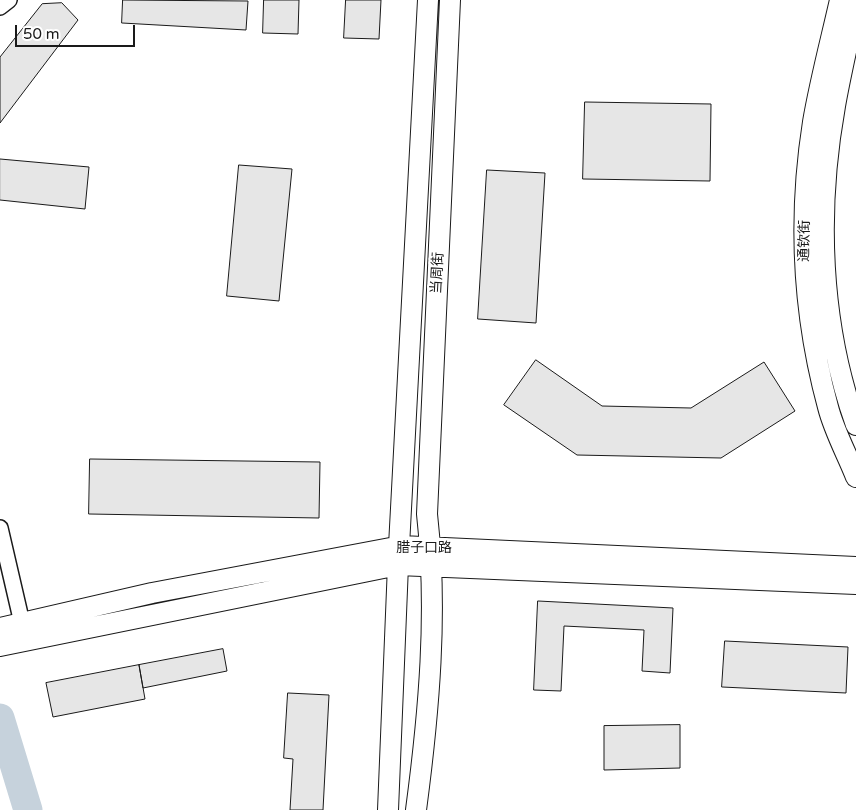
<!DOCTYPE html>
<meta charset="utf-8">
<style>
body{margin:0}
#map{position:relative;width:856px;height:810px;overflow:hidden;background:#fff;font-family:"Varela Round",sans-serif}
canvas{display:block}
.scale{position:absolute;left:15px;top:25px;width:120px;height:22px;box-sizing:border-box;border:2px solid #1a1a1a;border-top:0;padding-left:6px;font-size:15px;line-height:18px;white-space:nowrap;color:#1a1a1a;-webkit-text-stroke:4px #fff;paint-order:stroke}
</style>
<div id="map">
<canvas width="856" height="810"></canvas>
<div class="scale">50 m</div>
</div>
<script>
const ctx = document.querySelector('canvas').getContext('2d');
ctx.lineJoin = 'round';
function strokePath(path, color, width, dash) { ctx.strokeStyle = color; ctx.lineWidth = width; ctx.lineCap = dash ? 'butt' : 'round'; ctx.setLineDash(dash || []); ctx.stroke(path); }
function paint(path, color) { ctx.fillStyle = color; ctx.fill(path, 'evenodd'); }
function label(font, color, halo, rows, align = 'center') {
  ctx.font = font + ' "Varela Round","Noto Sans SC",sans-serif'; ctx.lineWidth = 4; ctx.setLineDash([]); ctx.textBaseline = 'middle'; ctx.strokeStyle = halo; ctx.fillStyle = color; for (const [text, x, y, turn = 0] of rows) {
    ctx.save(); ctx.translate(x, y); ctx.rotate((+turn || 0) * Math.PI / 180); ctx.textAlign = isNaN(turn) ? turn : align; if (halo) ctx.strokeText(text, 0, 0); ctx.fillText(text, 0, 0); ctx.restore();
  }
}
const river = new Path2D(`
 M0,718L28,810`);
const building = new Path2D(`
 M123,0L248,1L246,30L122,23Z
 M264,0H299L298,34L263,33Z
 M346,0H381L379,39L344,38Z
 M62,3L78,20L0,123V57L42,4Z
 M585,102L711,104L710,181L583,179Z
 M0,159L89,167L85,209L0,200Z
 M239,165L292,169L279,301L227,296Z
 M487,170L545,173L536,323L478,319Z
 M536,360L602,406L691,408L764,362L795,411L721,458L577,455L504,405Z
 M90,459L320,462L319,518L89,514Z
 M538,601L673,608L670,673L642,671L644,630L564,626L561,691L534,690Z
 M725,641L848,647L846,693L722,687Z
 M223,649L227,671L143,688L139,665Z
 M139,665L145,699L53,717L46,683Z
 M288,693L329,695L323,810H290L293,759L284,758Z
 M680,725V768L604,770V726Z`);
const minor = new Path2D(`
 M0,7L9,0
 M0,528L22,623`);
const secondary = new Path2D(`
 M840,0C831,40 820,81 813,122C798,217 803,315 828,407C834,431 847,454 856,477
 M856,5C849,39 841,72 835,106C816,212 820,324 856,425
 M0,628L152,593L401,546L856,567
 M0,646L398,565L856,584
 M388,810L398,565L428,0
 M416,810C429,712 438,612 427,514L450,0`);
const streetNames = [
 ["通钦街",805,241,-89],
 ["当周街",438,273,-87],
 ["腊子口路",424,548]
];
strokePath(river, '#c6d2dc', 29);
paint(building, '#e6e6e6');
strokePath(building, '#1a1a1a', 1);
strokePath(minor, '#1a1a1a', 18);
strokePath(secondary, '#1a1a1a', 22);
strokePath(minor, '#fff', 15);
strokePath(secondary, '#fff', 20);
label('14px', '#1a1a1a', '#fff', streetNames);
</script>
